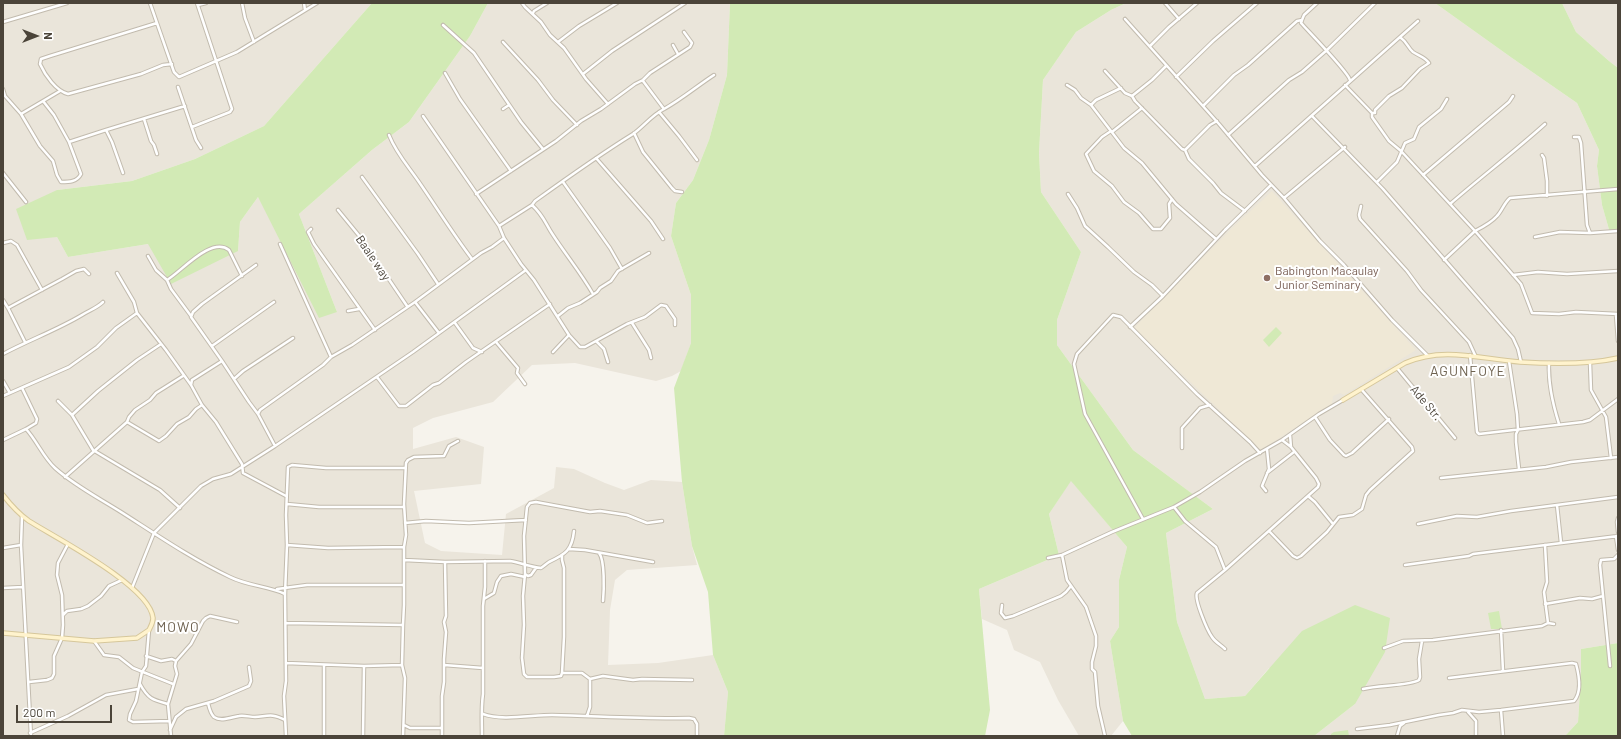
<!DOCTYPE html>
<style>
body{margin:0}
#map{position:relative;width:1621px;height:739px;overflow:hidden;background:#f6f3ec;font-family:Barlow,sans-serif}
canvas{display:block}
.frame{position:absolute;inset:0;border:4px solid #4b4439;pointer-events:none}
.north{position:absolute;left:16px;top:16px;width:40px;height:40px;-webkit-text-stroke:3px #fff;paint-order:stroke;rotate:90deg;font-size:11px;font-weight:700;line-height:16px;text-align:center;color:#4b4439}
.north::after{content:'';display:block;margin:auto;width:14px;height:18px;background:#4b4439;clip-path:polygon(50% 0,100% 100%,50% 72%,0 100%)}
.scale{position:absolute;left:16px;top:705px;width:96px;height:18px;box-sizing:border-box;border:2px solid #4b4439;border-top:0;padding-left:5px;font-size:12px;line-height:14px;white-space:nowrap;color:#4b4439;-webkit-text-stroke:3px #fff;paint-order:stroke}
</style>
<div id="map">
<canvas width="1621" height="739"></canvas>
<div class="frame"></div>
<div class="north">N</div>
<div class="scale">200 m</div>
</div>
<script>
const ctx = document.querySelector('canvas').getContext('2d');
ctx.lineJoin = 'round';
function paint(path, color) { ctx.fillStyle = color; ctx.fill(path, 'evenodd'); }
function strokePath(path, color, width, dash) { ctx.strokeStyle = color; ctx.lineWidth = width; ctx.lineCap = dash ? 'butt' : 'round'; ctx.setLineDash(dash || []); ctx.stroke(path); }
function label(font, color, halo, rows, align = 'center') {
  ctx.font = font + ' Barlow,sans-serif'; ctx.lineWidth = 4; ctx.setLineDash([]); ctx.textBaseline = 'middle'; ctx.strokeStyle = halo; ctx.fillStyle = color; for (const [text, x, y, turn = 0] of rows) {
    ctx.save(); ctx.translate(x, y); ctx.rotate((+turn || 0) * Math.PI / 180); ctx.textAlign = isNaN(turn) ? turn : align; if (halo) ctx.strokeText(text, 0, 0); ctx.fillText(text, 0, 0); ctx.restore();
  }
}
const residential = new Path2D(`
 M3,3H372L264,126L195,159L132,181L57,190V237L68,257L148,244L238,251L240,222L258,197L337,312L299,214L372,150L409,122L470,36L488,3H730L727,75L709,140L693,180L676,203L671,236L691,295V343L681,371L672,376L656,381L575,363L532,365L493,402L433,418L413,428V449L456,437L484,447L481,484L414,491L425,543L441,551L502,555L506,514L554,488L556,467L574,469L605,483L624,490L651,480L682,482L692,546L697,565L627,570L615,580L610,610L608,665L658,663L713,655L728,692L724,736H3Z
 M1126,3H1435L1512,58L1577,103L1599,150L1597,166L1602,205L1610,233L1618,232V643L1581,649V676L1578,722L1565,736H1314L1355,704L1269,668L1245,696L1205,699L1177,622L1166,533L1213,509L1133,450L1057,345V320L1081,252L1041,192L1039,153L1043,80L1076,32L1111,10Z
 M1562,3H1618V68L1609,61L1576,32Z
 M1071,480L1127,547L1119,580V627L1110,641L1123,721L1111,736H1079L1058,700L1040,662L1014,650L1007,630L982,619L979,589L1059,555L1049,514Z`);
const education = new Path2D(`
 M1272,191L1416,350L1344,395L1340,393L1333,396L1332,404L1261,450L1134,328L1232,228Z`);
const green = new Path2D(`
 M372,3H488L470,36L409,122L372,150L299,214L337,312L319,318L258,197L240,222L238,251L171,284L148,244L68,257L57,237L27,240L16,209L57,190L132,181L195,159L264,126Z
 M730,3H1126L1111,10L1076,32L1043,80L1039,153L1041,192L1081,252L1057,320V345L1133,450L1213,509L1166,533L1177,622L1205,699L1245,696L1302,631L1355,605L1390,618L1385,652L1355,704L1314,736H1132L1123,721L1110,641L1119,627V580L1127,547L1071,481L1049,514L1059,555L979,589L990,710L985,736H724L728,692L713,655L708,592L692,546L682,482L674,388L691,343V295L671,236L676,203L693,180L709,140L727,75Z
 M1435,3H1562L1576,32L1609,61L1618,68V232L1610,233L1602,205L1597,166L1599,150L1577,103L1512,58Z
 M1276,327L1282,333L1269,347L1263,340Z
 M1499,611L1502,629H1491L1488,613Z
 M1618,643V736H1565L1578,722L1581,676V649Z
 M1348,730L1349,736H1331V734L1334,732Z`);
const street = new Path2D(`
 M150,3L174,72L179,77L237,52L317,3
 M242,3L245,18L254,42
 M304,3L305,10
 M522,3L525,7L541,22L550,35L564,48L586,79L608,104
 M1165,3L1179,19
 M198,5L206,3
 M533,13L534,11L547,3
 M1125,19L1219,124L1262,175L1284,198L1320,241L1344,265L1392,320L1428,356
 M1302,20L1304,15L1317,3
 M3,22L67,3
 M157,23L50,56L41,59L40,64C45,75 56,91 68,94L141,74L163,65L172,64
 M443,25L474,53L521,122L543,149
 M503,42L538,80L553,100L577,125
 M558,42L579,26L617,3
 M673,45L678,54
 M1150,46L1169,27L1197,3
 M1105,71L1125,93L1132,96L1135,101L1182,149L1185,150L1189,159L1213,183L1221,193L1245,211
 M445,73L460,99L511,171
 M583,74L612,51L685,3
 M1176,77L1213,41L1257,3
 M643,81L664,109
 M1067,85L1075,90L1081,98L1091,105L1124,148L1142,163L1176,204L1216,239
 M1345,85L1372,113V117L1389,141L1401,151L1475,231L1444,260
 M178,87L196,140L201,148
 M3,89L5,96L21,114L40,146L53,161L57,175L61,182C69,182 77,182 81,174L69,142
 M1132,96L1152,80L1166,66
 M43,101L54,115L69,142L106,130L185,106
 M1091,105L1096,100L1121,88
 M1203,106L1234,75L1248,65L1297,21L1302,20L1301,23C1310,33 1348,72 1350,80
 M503,109L509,105
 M659,112L679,136L697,160
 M1372,113H1375V110L1389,96L1402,88L1420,69L1429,63C1425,57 1419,56 1413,52C1408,48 1407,42 1401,38
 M21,114L60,91
 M423,116L499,226L504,238L521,264L534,280L569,335L580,347H585L627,324L645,317L661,305L666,306L675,319V325
 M1312,116L1383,189L1513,338L1518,349L1521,362
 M144,119L151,141L154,145L157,154
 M192,127L230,112L232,109L197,3
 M106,130L112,142L123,173
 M1111,131L1102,137L1086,154L1094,171L1112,186L1124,202L1139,213L1153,229H1161L1170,218L1169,204L1172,199
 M1112,132L1142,108
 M634,133L643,152L672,188L675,191L682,192
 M389,135C396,153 408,166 419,182C437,208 453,234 472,259
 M1228,135L1289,80L1302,72L1327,50L1375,3
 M1574,137H1579L1581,143L1587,225L1590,233
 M1185,150L1210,125L1217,121
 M1542,155L1544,158L1547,181V196
 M596,158L651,221L663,239
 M1255,166L1418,21
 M3,173L26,202
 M1423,175L1509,102L1513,96
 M362,177L418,254L438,284
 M563,182L610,248L622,269
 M1377,182L1397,162L1405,143L1414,139L1419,127L1441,109L1447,99
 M1618,189L1510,198C1504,203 1502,211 1497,216C1491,223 1483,227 1475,231L1521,284L1532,313L1559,314L1576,312L1618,314
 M476,194L556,141L581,121L601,109L635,84L643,80L650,73L690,47L692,43L684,32
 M1068,194L1077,208L1085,226L1108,247L1134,272L1152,285L1163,296
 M1284,198L1345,147
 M1450,204C1481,177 1514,152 1545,124
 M532,205C544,216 545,223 553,235C566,255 581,273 593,294
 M1361,206L1359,215L1360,219L1407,271L1421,290L1469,342L1475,355
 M338,210L361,238L407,306
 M499,226L532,205L535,201C567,178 599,155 633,134C643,127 652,115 664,109C682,99 697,86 714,75
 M311,229L308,232L314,244L375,330
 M1535,237L1560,232L1590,233L1618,231
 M3,243L11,241L17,245L42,290
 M280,244L331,357
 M148,256L156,270L167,280L171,289L191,316
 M256,265L202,304L193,312L191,317L222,361L249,402L258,414L275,446
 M117,273L134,302L137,313
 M1513,275L1538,272L1567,274L1618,271
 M167,280C181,272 211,236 229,250L242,276
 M3,300L8,308L25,342
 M415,302L439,333
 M8,308L62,279L76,271L84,269L89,274
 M348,311L359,309
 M1616,315L1618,341
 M558,316L568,308L580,303L597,292L600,288L611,281L618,271L649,253
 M455,323L473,348L482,352
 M632,323L649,350L651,358
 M1130,327L1163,296L1225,230L1271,185
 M596,341L604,349L608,362
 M496,342L518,368L517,373L525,384
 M212,346L274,302
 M553,352L569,335
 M3,354C29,340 57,330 82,315C90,310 97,308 103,302
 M1470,355L1477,432L1479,434L1583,422L1590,420L1618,399
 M1509,361L1517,414L1518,430L1516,434V442L1519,469
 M1549,363C1548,383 1553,405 1559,424
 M1590,363L1591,390L1606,417L1611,458
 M1397,368L1455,438
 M377,377L399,406H406L433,385L439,383L466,362L550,304
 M234,379L243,371L293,338
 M3,381L10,393
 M191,385L192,380L222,361
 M22,388L37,419L36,423L26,429
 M3,396L69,367L97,347L116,328L137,313L166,350L191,385L202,405L216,422L242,464L243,473L286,496
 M58,401L72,415L93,450L160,490L180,508
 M258,414L260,410L323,365L331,357L352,345L415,302L481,253L492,247L504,238
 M72,415L98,391L137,360L161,344
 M1315,417L1330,440L1344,455L1346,456L1352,453L1389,419
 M127,422L159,441L166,436L177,424L189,417L196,409L202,405
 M1290,435L1291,447
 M3,440L26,429C37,441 43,457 55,468C75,486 99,498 121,512C157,535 192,559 230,577C248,586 268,586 285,594
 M1182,448V428L1200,408L1210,405
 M1267,473L1294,452
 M65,477L127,422L129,417L135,410L150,400L156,393L183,376
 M1441,478L1546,467L1571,462L1618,457
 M1266,491L1262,486L1269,469L1267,449
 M1308,496L1315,502L1333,524
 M287,504L319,507H404
 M1557,505L1561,543
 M1174,507L1185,521L1216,547L1225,570
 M22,516L21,545L31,736
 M1618,518L1617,522L1618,532
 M1143,519L1085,414L1074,364L1077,354L1113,315L1121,317L1197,394L1250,442L1260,453
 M405,523L426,521L469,523L526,520
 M1418,524L1457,516L1477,517L1511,511L1618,497
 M1269,531L1293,556L1297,558L1301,556L1327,532L1339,517L1353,515L1362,509L1366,495L1370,490L1413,451L1412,447L1361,389
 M1616,536L1618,550
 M287,545L328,548L404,547
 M1545,545L1547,582L1544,592L1548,623
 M3,548L21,545
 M569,549L585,550L653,562
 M599,553C605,560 604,591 603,601
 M1062,555L1067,580L1086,607L1096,636V646L1092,662V669L1095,672L1098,706L1105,736
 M1048,558L1062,555L1112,532L1174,507L1200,492L1245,461L1282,440L1319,414L1343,400
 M404,560L445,562L510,561C522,563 530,567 541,568C544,566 546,564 549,562C566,554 572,550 574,531
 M1405,565L1469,556L1473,554L1618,536
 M525,574L528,576L531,575L536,568
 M3,588L23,587
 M132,588L154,533L201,486L213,479L231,474L275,446L413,352L526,270
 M277,589L307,585H403
 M484,599L494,593L497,582L501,576L511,574L525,577
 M1545,604L1580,598L1592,599L1603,596
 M1002,605L1001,613L1005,618L1013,616L1061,596L1066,592L1071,586
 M63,615L67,611L81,609L88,606L101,596L109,586L122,580
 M286,623L403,625
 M149,630L146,666L142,672L136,701L130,714L129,720L133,722L169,721
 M1501,630L1503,671
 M94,641L104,655L119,657L133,668L173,684
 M1384,648L1403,641L1433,640L1542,626L1548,623L1554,624
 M1225,649C1221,645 1215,642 1212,637C1207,630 1194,599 1197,593L1225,570L1318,487L1319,484L1316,478L1291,447L1282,440
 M146,656L161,661L172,659L176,661
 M286,663L364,666L402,665
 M444,665L483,668
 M1610,666L1600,565L1601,560L1614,559L1618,555
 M562,673L564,637V568L562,560V555
 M590,679L582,673H562L561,676L554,677H527L524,674L522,658L524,625L523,596L525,574L524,536L527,507L530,503L536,502L590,512L600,511L627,515L647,523L662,521
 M590,679L603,676L633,680L642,679L692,680
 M29,682L47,680L52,678L54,674V656L62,638L63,625L62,595L57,575L58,563L68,544
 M140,684C148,699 153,700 168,704
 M1363,689C1378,685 1410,686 1419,680L1420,677L1419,659L1422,641
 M208,703C209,707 210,713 214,717C221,722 232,717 239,716C244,715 250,717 255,717C268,716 272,713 285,720
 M1501,710L1503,736
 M1468,712L1476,721V736
 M483,714C501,721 532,715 552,715C598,716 643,719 689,718L694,719L697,724V736
 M587,716L590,707V679
 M404,725L410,728H442
 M1357,729L1390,725L1439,715L1453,713L1462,710L1479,712L1501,710L1574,701C1582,692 1579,675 1576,664L1572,663L1449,678
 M170,730L176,717L186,709L214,701L249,686L251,681L249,667
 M30,733L68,716L106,695L138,689
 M171,736L168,704L177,674L175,666L176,661L191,644L203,621L206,618L210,616L237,622
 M286,736L284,696L286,681L285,594L287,545L286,515L288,467L292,465L326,468H405
 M324,736V665
 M363,736L364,666
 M403,736L405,678L402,665L403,625L404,605V547L406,535L404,504L406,463L408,460L414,457L444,456L449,446L458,441
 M442,736V696L444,682V659L446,632L444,622L446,616L445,562
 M482,736C482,721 481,708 483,694V606L485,587V561
 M1397,736L1400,726L1404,723`);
const secondary = new Path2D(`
 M1343,400L1405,363C1444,346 1480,359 1520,362C1552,364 1587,365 1618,358
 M3,495C10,504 19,514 29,521C56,538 150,586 153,618C153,623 151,626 149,630L137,638L94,641L3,633`);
const markers = [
 [1267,278,4,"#8d6e63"]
];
const streetNames = [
 ["Baale way",373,258,56],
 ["Ade Str.",1426,403,50]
];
const educationNames = [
 ["Babington Macaulay",1275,271],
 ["Junior Seminary",1275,285]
];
const quarterNames = [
 ["AGUNFOYE",1468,371],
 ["MOWO",178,627]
];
paint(residential, '#eae5da');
paint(education, '#efe8d6');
paint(green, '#d2eab5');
strokePath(street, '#c2bbae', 4.5);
strokePath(secondary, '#d6c79b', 5.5);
strokePath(street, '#fff', 2.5);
strokePath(secondary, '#fff3cd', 3.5);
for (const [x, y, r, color] of markers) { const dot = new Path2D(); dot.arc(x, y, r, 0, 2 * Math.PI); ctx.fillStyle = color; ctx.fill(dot); strokePath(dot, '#fff', 1.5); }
label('12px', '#4b4439', '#fff', streetNames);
label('12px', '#785e54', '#fff', educationNames, 'left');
ctx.letterSpacing = '1px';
label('14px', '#6e6250', '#fff', quarterNames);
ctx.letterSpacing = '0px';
</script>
